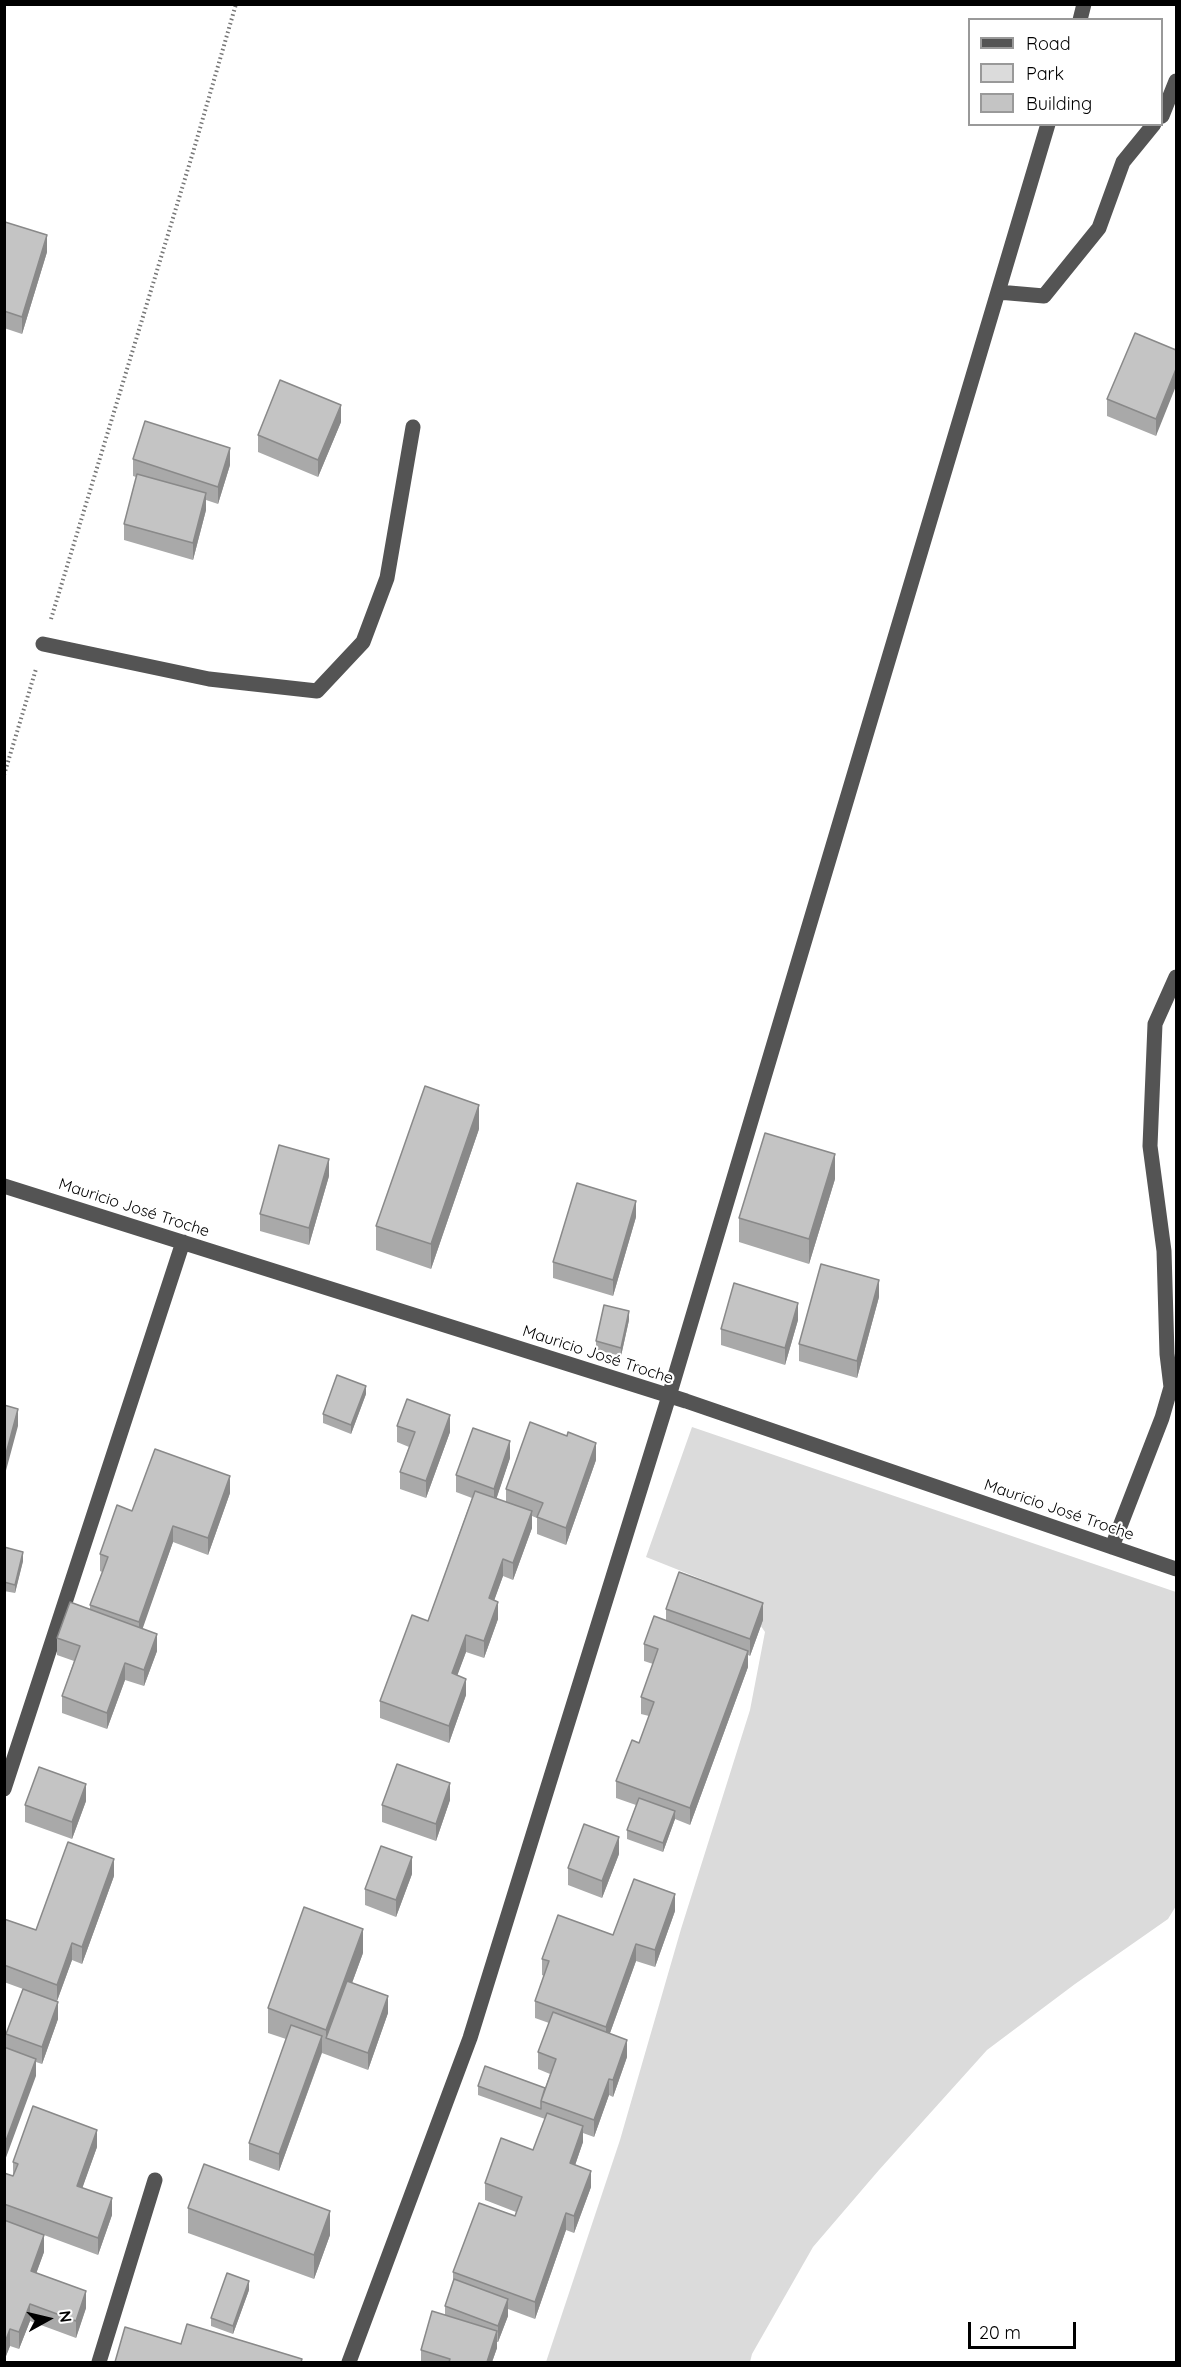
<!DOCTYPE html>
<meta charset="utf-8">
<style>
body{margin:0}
#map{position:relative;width:1181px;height:2367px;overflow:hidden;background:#fff;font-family:Quicksand,sans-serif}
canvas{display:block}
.frame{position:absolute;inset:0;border:6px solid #000;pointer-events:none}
.legend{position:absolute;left:968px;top:18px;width:195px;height:108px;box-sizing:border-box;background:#fff;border:2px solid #999;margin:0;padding:8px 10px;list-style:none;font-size:18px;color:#000}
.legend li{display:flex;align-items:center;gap:12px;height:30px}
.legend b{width:30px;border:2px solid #999}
.north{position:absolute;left:18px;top:2289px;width:60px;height:60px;-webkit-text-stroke:4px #fff;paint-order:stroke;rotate:82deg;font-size:16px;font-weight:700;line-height:24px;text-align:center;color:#000}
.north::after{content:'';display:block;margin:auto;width:21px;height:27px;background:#000;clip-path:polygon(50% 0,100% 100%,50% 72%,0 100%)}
.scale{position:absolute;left:968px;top:2322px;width:108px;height:27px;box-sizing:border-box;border:3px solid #000;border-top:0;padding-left:8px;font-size:18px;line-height:21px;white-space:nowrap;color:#000;-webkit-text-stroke:4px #fff;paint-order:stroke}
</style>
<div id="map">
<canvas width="1181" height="2367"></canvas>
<div class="frame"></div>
<ul class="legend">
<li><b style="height:8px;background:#545454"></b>Road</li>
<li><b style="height:16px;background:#dbdbdb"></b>Park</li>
<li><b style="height:16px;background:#c4c4c4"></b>Building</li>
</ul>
<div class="north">N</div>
<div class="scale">20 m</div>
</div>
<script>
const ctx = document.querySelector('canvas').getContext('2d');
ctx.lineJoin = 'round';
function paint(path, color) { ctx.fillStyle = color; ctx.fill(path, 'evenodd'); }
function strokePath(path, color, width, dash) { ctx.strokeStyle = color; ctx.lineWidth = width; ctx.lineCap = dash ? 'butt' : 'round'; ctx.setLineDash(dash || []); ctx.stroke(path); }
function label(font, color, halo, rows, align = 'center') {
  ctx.font = font + ' Quicksand,sans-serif'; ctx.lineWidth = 4.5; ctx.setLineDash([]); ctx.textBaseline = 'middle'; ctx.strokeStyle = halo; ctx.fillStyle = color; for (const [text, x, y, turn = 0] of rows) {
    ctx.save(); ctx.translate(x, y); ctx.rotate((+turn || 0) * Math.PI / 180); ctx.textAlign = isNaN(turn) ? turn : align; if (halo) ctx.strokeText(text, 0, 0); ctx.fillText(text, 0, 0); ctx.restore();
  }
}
const green = new Path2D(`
 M692,1427L1176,1592V1906L1168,1919L1075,1984L987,2050L879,2170L813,2247L752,2354L750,2362H546L620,2140L681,1929L750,1710L765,1632L739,1594L646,1557Z`);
const path = new Path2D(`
 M51,619L194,149L236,4
 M4,775L36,669`);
const minor = new Path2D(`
 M1080,20L1084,4
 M1162,116L1176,81
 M998,292L1044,296L1099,228L1123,162L1154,124
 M43,644L209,679L317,691L363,642L387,578L413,427
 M4,1186L686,1401L1176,1569
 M1112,1547L1162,1418L1171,1387L1167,1354L1164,1251L1150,1146L1155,1024L1176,977
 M4,1789L183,1242
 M99,2362L155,2180
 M349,2362L470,2038L669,1396L1048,124`);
const wall = new Path2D(`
 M4,224L47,252L22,334L4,328Z
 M1176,350L1156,436L1107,416V399Z
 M341,422L318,477L258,452V435Z
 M133,459L230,465L218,504L206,500V510L193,560L124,540V524L136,477L133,476Z
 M479,1129L431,1269L376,1250V1226Z
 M329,1176L309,1245L260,1231V1214Z
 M835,1179L809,1264L739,1242V1218Z
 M636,1217L613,1296L553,1278V1262Z
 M879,1297L857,1378L799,1361V1344Z
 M629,1320L621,1356L596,1350V1341Z
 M798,1320L785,1365L721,1345V1329Z
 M366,1394L351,1434L323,1423V1414Z
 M397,1426L450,1432L426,1498L400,1489V1472L409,1447L397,1442Z
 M510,1458L496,1499L506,1502V1489L596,1460L566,1545L537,1534V1518L532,1516V1528L513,1580L503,1576L494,1600L498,1619L484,1658L466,1652L457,1675L466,1695L449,1743L380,1718V1701L428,1621L472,1498L456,1492V1475Z
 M230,1493L208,1555L173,1542L142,1628L157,1651L144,1686L125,1680L107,1729L62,1713V1696L74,1661L57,1655V1638L90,1609V1605L102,1572L100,1571V1554L132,1511Z
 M4,1547L23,1561L15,1593L4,1591Z
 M666,1609L763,1620L750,1656L748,1655V1667L690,1825L675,1819L663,1852L627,1839V1830L636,1805L616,1798V1781L639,1743L649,1716L641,1714V1697L653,1664L644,1661V1644L666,1621Z
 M450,1800L436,1841L382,1822V1805Z
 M86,1801L72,1839L25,1822V1805Z
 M619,1854L602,1898L568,1885V1868Z
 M412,1874L396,1917L365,1905V1889Z
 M114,1876L82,1964L72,1960L57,2001L58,2019L42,2064L36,2062V2076L6,2047V2034L23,1989L4,1982V1919L36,1930Z
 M675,1911L655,1967L636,1961L610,2033L627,2057L613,2097L609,2095L594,2137L583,2133V2142L575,2165L591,2187L574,2233L566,2230L535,2319L508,2309V2316L498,2342H497V2348L492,2362H421V2350L445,2315V2306L453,2282V2272L515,2216L516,2212L485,2200V2183L533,2150L545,2119L478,2095V2086L545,2088L550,2074L538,2069V2052L549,2023L535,2018V2001L544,1976L542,1975V1959L613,1935Z
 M363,1953L352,1983L388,2013L368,2070L322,2053L279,2171L249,2160V2143L286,2039L268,2033V2008Z
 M97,2147L82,2188L112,2215L98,2255L44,2235V2252L36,2273L86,2308L76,2338L30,2321L19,2349L10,2346L4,2361V2173L13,2176V2162Z
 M188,2208L330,2235L314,2279L188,2233Z
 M249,2290L233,2334L211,2326V2318Z`);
const shadedWall = new Path2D(`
 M47,235V252L22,334V317Z
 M1176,369V386L1156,436V419Z
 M341,405V422L318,477V460Z
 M230,448V465L218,504V487Z
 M206,493V510L193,560V543Z
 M479,1105V1129L431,1269V1244Z
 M835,1154V1179L809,1264V1239Z
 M329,1159V1176L309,1245V1228Z
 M636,1201V1217L613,1296V1280Z
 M879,1280V1297L857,1378V1361Z
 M798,1303V1320L785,1365V1348Z
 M629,1311V1320L621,1356V1348Z
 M366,1386V1394L351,1434V1425Z
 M18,1409V1426L4,1478V1461Z
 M450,1415V1432L426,1498V1481Z
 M510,1441V1458L494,1506V1489Z
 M596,1443V1460L566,1545V1528Z
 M230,1476V1493L208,1555V1538Z
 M532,1511V1528L513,1580V1563Z
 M173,1526V1542L139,1639V1622Z
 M23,1552V1561L15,1593V1585Z
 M503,1559V1576L489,1615V1598Z
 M498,1602V1619L484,1658V1641Z
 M763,1603V1620L750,1656V1639Z
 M157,1634V1651L144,1686V1670Z
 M466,1635V1652L452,1690V1673Z
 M748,1651V1667L690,1825V1808Z
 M125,1663V1680L107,1729V1713Z
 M466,1679V1695L449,1743V1726Z
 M450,1783V1800L436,1841V1824Z
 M86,1784V1801L72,1839V1822Z
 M675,1811V1819L663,1852V1843Z
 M619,1837V1854L602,1898V1881Z
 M412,1857V1874L396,1917V1900Z
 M114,1859V1876L82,1964V1947Z
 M675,1894V1911L655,1967V1950Z
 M363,1929V1953L331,2040L326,2038V2030Z
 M72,1943V1960L57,2001V1985Z
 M636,1944V1961L606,2044V2027Z
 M388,1996V2013L368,2070V2053Z
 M58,2002V2019L42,2064V2047Z
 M322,2036V2052L279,2171V2154Z
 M627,2040V2057L613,2097V2080Z
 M36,2059V2076L4,2163V2146Z
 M609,2079V2095L594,2137V2120Z
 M583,2126V2142L570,2180V2163Z
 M97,2130V2147L77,2203V2186Z
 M591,2171V2187L574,2233V2216Z
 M112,2198V2215L98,2255V2238Z
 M330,2211V2235L314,2279V2255Z
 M566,2213V2230L535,2319V2302Z
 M44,2235V2252L31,2288V2271Z
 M249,2281V2290L233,2334V2326Z
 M86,2291V2308L76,2338V2321Z
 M508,2299V2316L498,2342V2326Z
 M30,2304V2321L19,2349V2332Z
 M10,2329V2346L4,2361V2345Z
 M497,2331V2348L492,2362H487Z`);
const building = new Path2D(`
 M5,222L47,235L22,317L4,311Z
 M1135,333L1176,350V369L1156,419L1107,399Z
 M280,380L341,405L318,460L258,435Z
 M145,421L230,448L218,487L133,459Z
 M137,474L206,493L193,543L124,524Z
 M425,1086L479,1105L431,1244L376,1226Z
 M765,1133L835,1154L809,1239L739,1218Z
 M279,1145L329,1159L309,1228L260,1214Z
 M577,1183L636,1201L613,1280L553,1262Z
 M821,1264L879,1280L857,1361L799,1344Z
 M734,1283L798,1303L785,1348L721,1329Z
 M604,1305L629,1311L621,1348L596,1341Z
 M337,1375L366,1386L351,1425L323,1414Z
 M407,1399L450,1415L426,1481L400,1472L415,1432L397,1426Z
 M4,1405L18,1409L4,1461Z
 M530,1422L567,1436L568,1432L596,1443L566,1528L537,1517L543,1503L506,1489Z
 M473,1428L510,1441L494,1489L456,1475Z
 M155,1449L230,1476L208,1538L173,1526L139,1622L90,1605L108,1557L100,1554L117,1505L132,1511Z
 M475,1491L532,1511L513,1563L503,1559L489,1598L498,1602L484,1641L466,1635L452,1673L466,1679L449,1726L380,1701L412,1615L428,1621Z
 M4,1547L23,1552L15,1585L4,1582Z
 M679,1572L763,1603L750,1639L666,1609Z
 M70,1602L157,1634L144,1670L125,1663L107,1713L62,1696L80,1646L57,1638Z
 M654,1616L748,1651L690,1808L616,1781L632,1740L639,1743L654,1702L641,1697L658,1649L644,1644Z
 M397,1764L450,1783L436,1824L382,1805Z
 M39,1767L86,1784L72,1822L25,1805Z
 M639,1798L675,1811L663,1843L627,1830Z
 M584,1824L619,1837L602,1881L568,1868Z
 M68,1842L114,1859L82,1947L72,1943L57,1985L4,1965V1919L36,1930Z
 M381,1846L412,1857L396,1900L365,1889Z
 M634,1879L675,1894L655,1950L636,1944L606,2027L535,2001L549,1961L542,1959L558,1915L613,1935Z
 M304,1907L363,1929L326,2030L268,2008Z
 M347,1981L388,1996L368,2053L326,2038Z
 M23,1989L58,2002L42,2047L6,2034Z
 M553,2012L627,2040L613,2080L609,2079L594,2120L541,2101L556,2059L538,2052Z
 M291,2025L322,2036L279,2154L249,2143Z
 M4,2047L36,2059L4,2146Z
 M485,2066L545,2088L541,2101V2109L478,2086Z
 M33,2106L97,2130L77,2186L112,2198L98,2238L4,2204V2173L13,2176L18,2164L13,2162Z
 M547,2113L583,2126L570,2163L591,2171L574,2216L566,2213L535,2302L453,2272L479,2203L515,2216L522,2197L485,2183L501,2138L533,2150Z
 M204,2164L330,2211L314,2255L188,2208Z
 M4,2220L44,2235L31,2271L86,2291L76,2321L30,2304L19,2332L10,2329L4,2345Z
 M227,2273L249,2281L233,2326L211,2318Z
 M454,2279L508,2299L498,2326L445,2306Z
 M432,2311L497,2331L487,2362H449L450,2359L421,2350Z
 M187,2324L302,2359L301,2362H115L125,2327L181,2344Z`);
const streetNames = [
 ["Mauricio José Troche",134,1208,18],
 ["Mauricio José Troche",598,1355,18],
 ["Mauricio José Troche",1059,1510,19]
];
paint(green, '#dbdbdb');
strokePath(path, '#767676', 4, [1.5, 3]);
strokePath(minor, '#545454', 15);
paint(wall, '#a9a9a9');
paint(shadedWall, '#898989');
paint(building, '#c4c4c4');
strokePath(building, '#898989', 1.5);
label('16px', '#000', '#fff', streetNames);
</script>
